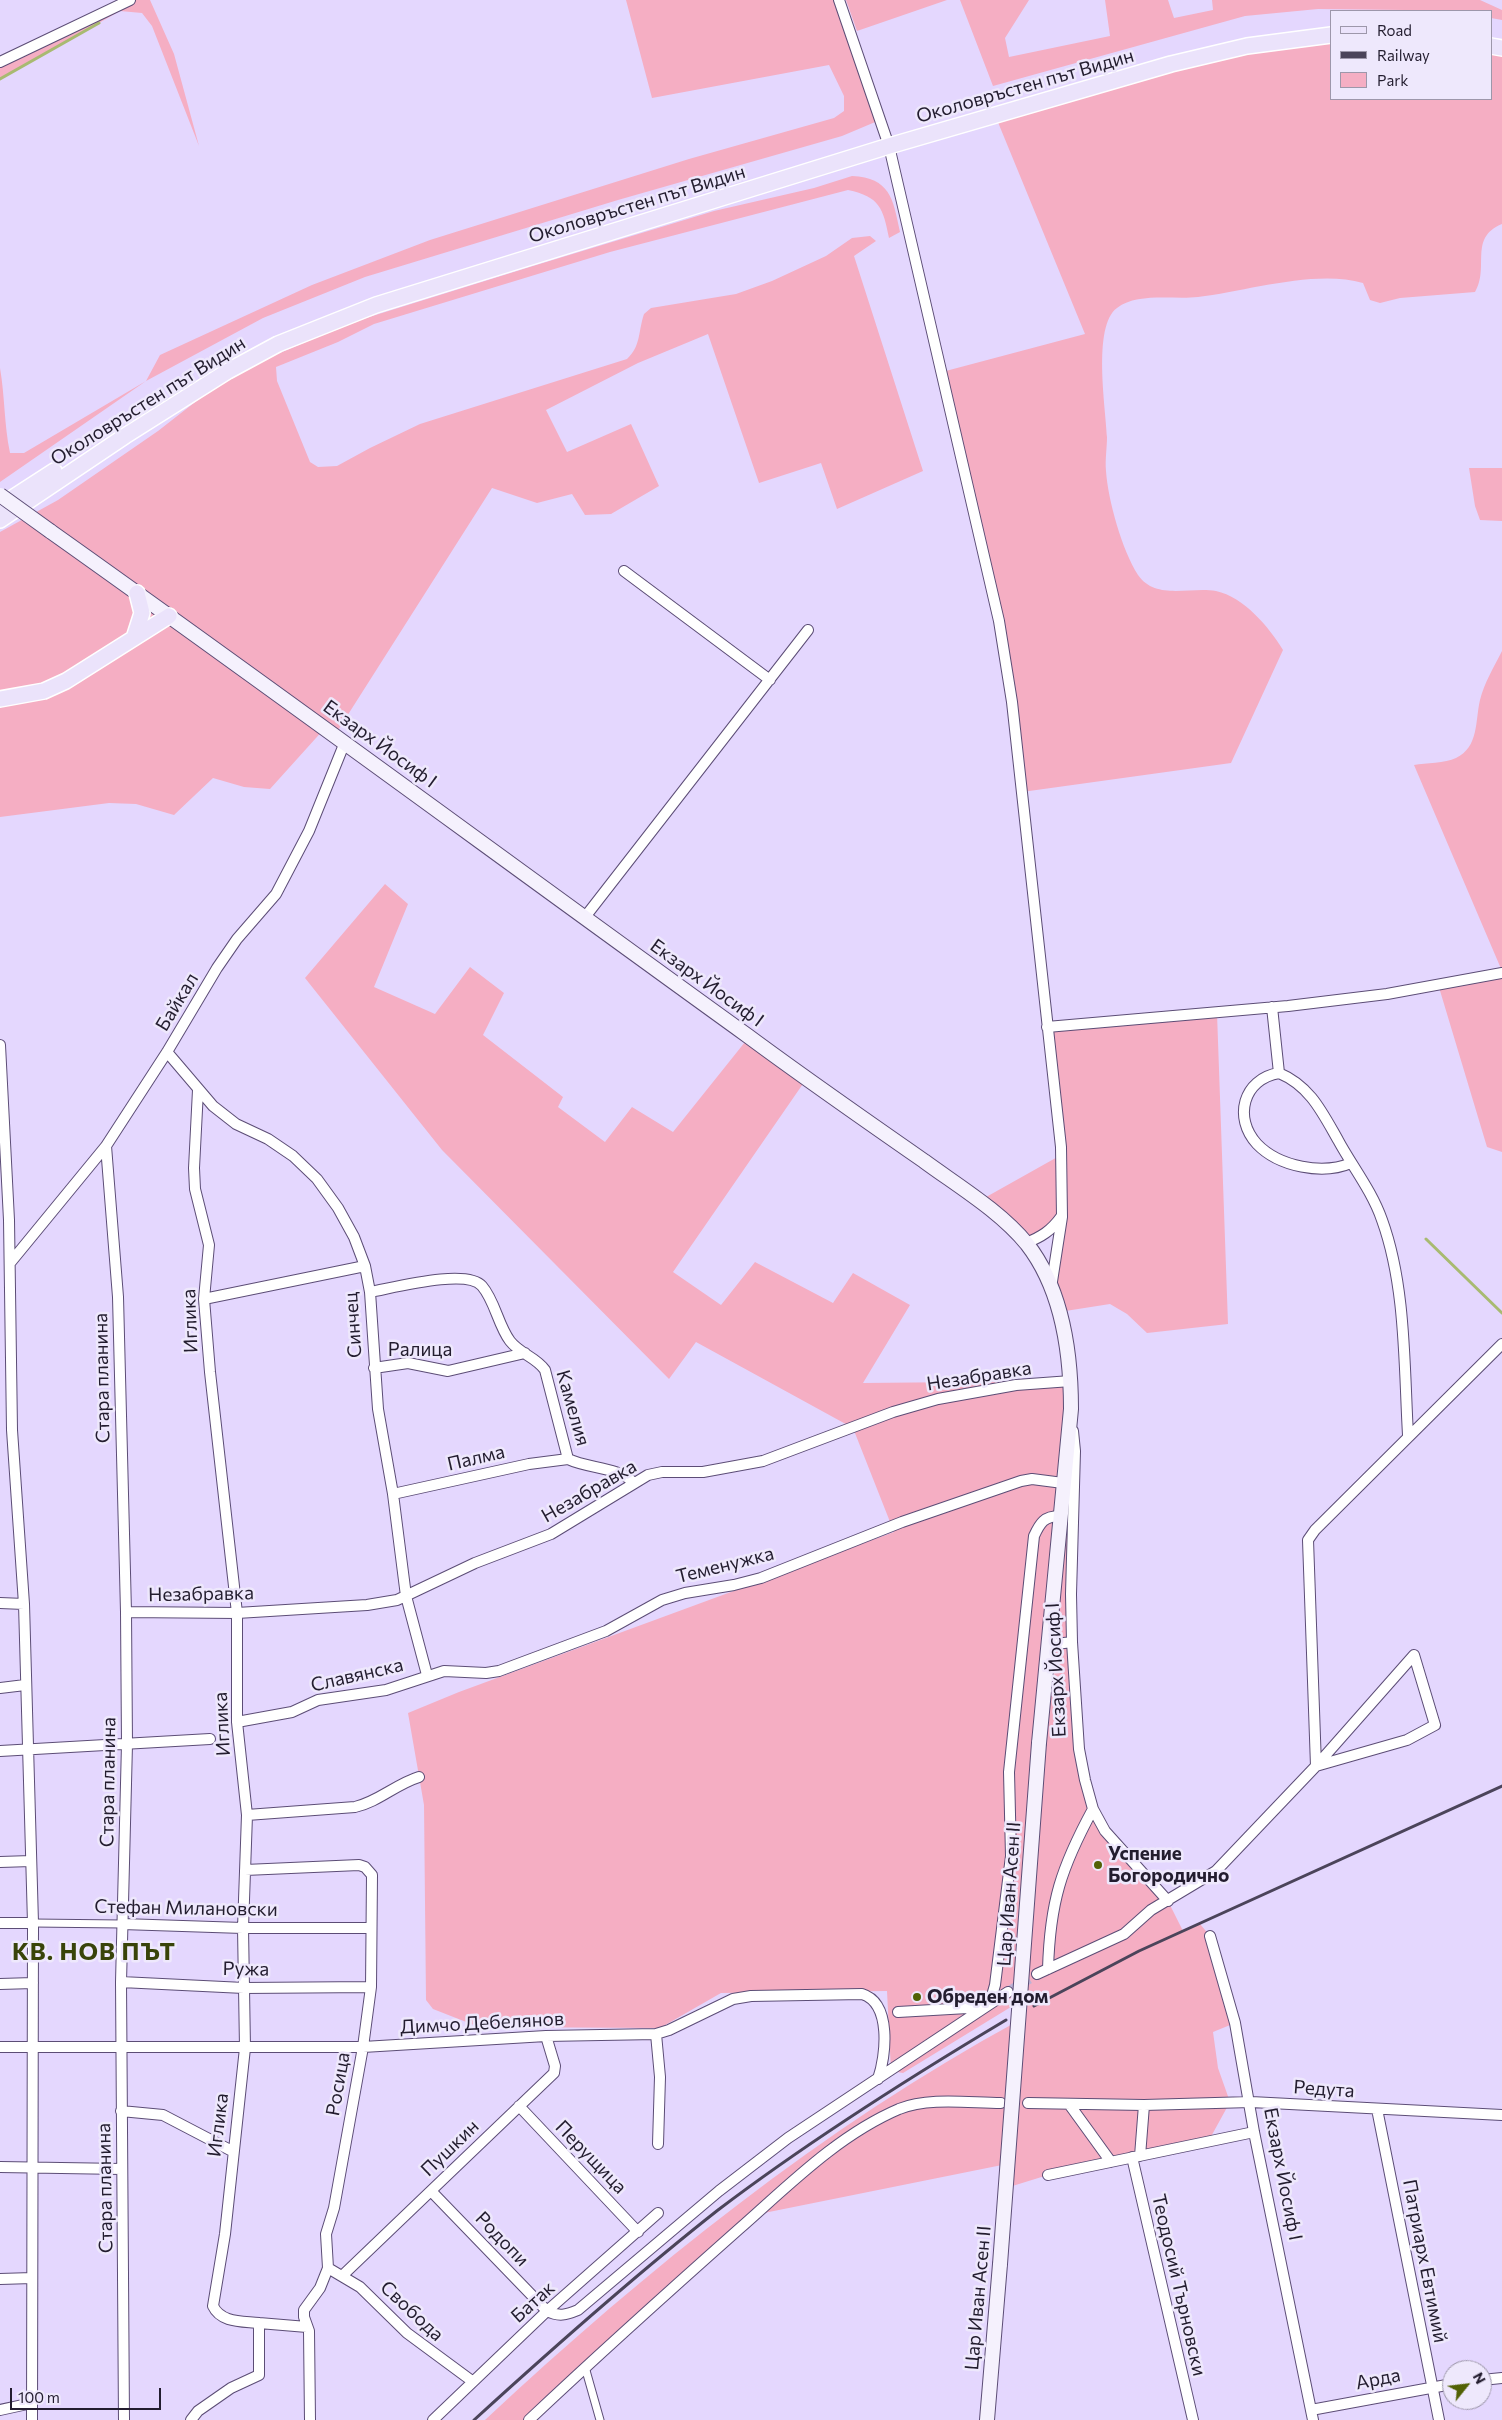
<!DOCTYPE html>
<meta charset="utf-8">
<style>
body{margin:0}
#map{position:relative;width:1502px;height:2420px;overflow:hidden;background:#e4d7fe;font-family:Commissioner,sans-serif}
canvas{display:block}
.legend{position:absolute;left:1330px;top:10px;width:162px;height:90px;box-sizing:border-box;background:#eee8fc;border:1px solid #9d97aa;margin:0;padding:6px 9px;list-style:none;font-size:15px;color:#231d2f}
.legend li{display:flex;align-items:center;gap:10px;height:25px}
.legend b{width:25px;border:1px solid #9d97aa}
.north{position:absolute;left:1442px;top:2360px;width:50px;height:50px;box-sizing:border-box;background:#eee8fc;border:1px solid #9d97aa;border-radius:50%;rotate:61deg;font-size:14px;font-weight:700;line-height:20px;text-align:center;color:#231d2f}
.north::after{content:'';display:block;margin:auto;width:18px;height:22px;background:#526105;clip-path:polygon(50% 0,100% 100%,50% 72%,0 100%)}
.scale{position:absolute;left:10px;top:2388px;width:151px;height:22px;box-sizing:border-box;border:2px solid #231d2f;border-top:0;padding-left:6px;font-size:15px;line-height:18px;white-space:nowrap;color:#231d2f;-webkit-text-stroke:4px #eee8fc;paint-order:stroke}
</style>
<div id="map">
<canvas width="1502" height="2420"></canvas>
<ul class="legend">
<li><b style="height:6px;background:#ebe3fb"></b>Road</li>
<li><b style="height:6px;background:#4b445a"></b>Railway</li>
<li><b style="height:14px;background:#f5aec3"></b>Park</li>
</ul>
<div class="north">N</div>
<div class="scale">100 m</div>
</div>
<script>
const ctx = document.querySelector('canvas').getContext('2d');
ctx.lineJoin = 'round';
function paint(path, color) { ctx.fillStyle = color; ctx.fill(path, 'evenodd'); }
function strokePath(path, color, width, dash) { ctx.strokeStyle = color; ctx.lineWidth = width; ctx.lineCap = dash ? 'butt' : 'round'; ctx.setLineDash(dash || []); ctx.stroke(path); }
function label(font, color, halo, rows, align = 'center') {
  ctx.font = font + ' Commissioner,sans-serif'; ctx.lineWidth = 5; ctx.setLineDash([]); ctx.textBaseline = 'middle'; ctx.strokeStyle = halo; ctx.fillStyle = color; for (const [text, x, y, turn = 0] of rows) {
    ctx.save(); ctx.translate(x, y); ctx.rotate((+turn || 0) * Math.PI / 180); ctx.textAlign = isNaN(turn) ? turn : align; if (halo) ctx.strokeText(text, 0, 0); ctx.fillText(text, 0, 0); ctx.restore();
  }
}
const green = new Path2D(`
 M130,0H150L174,54L199,146L152,26L142,13L120,11L0,79V62Z
 M626,0H839L880,120L842,136L618,200L365,277L263,318L146,381L0,482V368C5,397 4,424 10,453H24L146,381L160,355L312,285L430,240L689,159L834,118L844,111V96L829,65L652,98Z
 M846,0H947L857,31Z
 M960,0H1029L1005,38L1009,57L1110,36L1105,0H1168L1174,18L1213,10L1212,0H1480L1502,10V20L1491,18V11L1318,9L1245,16L993,86Z
 M1331,35V99H1491V46L1502,48V224C1468,238 1490,267 1475,292L1400,298L1380,303L1370,300L1363,283C1316,269 1247,291 1198,297C1174,300 1138,292 1117,308C1092,326 1106,409 1107,437C1107,448 1105,459 1106,471C1108,500 1122,550 1138,575C1156,601 1191,586 1216,591C1244,597 1269,627 1283,650L1231,763L1022,792L1012,702L942,372L1085,334L995,115L1171,64Z
 M852,176C890,178 893,198 900,232L889,238C883,208 880,197 848,190L610,252L374,324L338,342L276,367L277,381L310,462L318,467L337,466L370,448L420,424L627,359C641,346 638,332 644,314L651,308L736,294L772,281L826,256L852,238L870,236L876,241L854,256L923,471L837,509L821,463L759,483L708,334L638,363L546,410L567,452L631,424L659,486L611,514L585,515L572,494L537,503L492,488L335,735L325,728L270,789L244,787L213,778L174,815L136,804L109,803L0,817V532L58,500L158,431L208,392L270,357L313,339L366,318L533,266L714,211L814,188Z
 M1469,468H1502V521L1480,520L1475,506Z
 M1502,651V971L1414,765C1426,763 1445,763 1456,758C1479,747 1475,721 1480,700C1484,683 1494,667 1502,651Z
 M385,884L408,904L374,987L435,1014L470,967L504,993L483,1035L563,1097L558,1107L605,1142L632,1107L673,1132L749,1037L807,1078L673,1272L721,1305L755,1262L833,1303L853,1273L910,1305L863,1383L1071,1381L1078,1728L1093,1809L1168,1901L1183,1931L1200,1924L1210,1936L1235,2023L1213,2032L1218,2068L1230,2102L1208,2142L1048,2175L1006,2188L1007,2164L754,2215L529,2420H485C647,2269 823,2127 1018,2021L1019,2002L903,2073L891,2071L887,1991L721,1993L660,2028L479,2027L433,2009L426,2000L424,1805L408,1713L459,1692L894,1532L853,1428L696,1342L669,1379L442,1150L305,978Z
 M1502,973V1152L1487,1147L1438,984Z
 M1217,1013L1228,1324L1147,1333L1127,1314L1110,1304L1059,1312L1051,1289L1061,1218L1026,1243L979,1201L1061,1155L1047,1027Z`);
const stream = new Path2D(`
 M0,79L99,23
 M1426,1239L1502,1313`);
const minorTunnel = new Path2D(`
 M1008,1992L1037,1974`);
const pedestrian = new Path2D(`
 M33,1923L122,1924
 M585,2367L600,2420`);
const minor = new Path2D(`
 M839,0L889,146L999,621L1012,702L1061,1147L1062,1217L1051,1288
 M0,62L130,0
 M624,571L770,680
 M585,917L808,630
 M1272,1007L1279,1073C1310,1086 1322,1112 1338,1140C1352,1166 1372,1191 1382,1220C1406,1286 1404,1366 1408,1435
 M1047,1027L1288,1006L1387,994L1502,973
 M0,1045L9,1220L12,1430L24,1604L33,1923L32,2420
 M167,1052L213,1106L236,1124L268,1139L293,1156L317,1179L338,1208L354,1237L365,1266L370,1292L378,1409L393,1494L406,1596L427,1675
 M1279,1073C1243,1079 1233,1118 1257,1144C1279,1167 1323,1175 1351,1163
 M198,1090L194,1168L195,1189L209,1245L204,1299L210,1372L237,1613V1722L247,1815L243,1928L245,2048L225,2234L213,2306C221,2323 242,2321 259,2323
 M106,1146L118,1297L126,1612L127,1744L121,1982L124,2420
 M1026,1243C1041,1237 1051,1231 1061,1217
 M10,1263L106,1146L167,1052L217,968L237,939L276,894L309,831L345,742
 M370,1292C393,1288 467,1268 482,1286C495,1301 498,1325 510,1341C520,1354 536,1357 545,1370L568,1459C589,1469 617,1466 634,1483
 M204,1299L365,1266
 M374,1368L408,1363L448,1371L525,1353
 M1073,1431L1075,1451L1071,1594L1072,1642L1079,1749L1085,1780L1093,1809L1105,1831L1168,1901
 M393,1494L529,1464L568,1459
 M0,1603L24,1604
 M126,1612L237,1613L367,1605L397,1600L475,1563L551,1534L648,1475L662,1472H703L763,1461L893,1412L938,1399L1016,1385L1071,1381
 M1048,1645L1072,1642
 M1414,1655L1435,1725L1407,1740L1316,1766Z
 M0,1688L25,1685
 M237,1722L292,1712L318,1700L386,1690L444,1671L486,1673L499,1671L606,1631L662,1600L685,1593L734,1585L761,1578L902,1522L1021,1481L1032,1479L1063,1483
 M0,1751L210,1739
 M247,1815L355,1807C378,1802 396,1784 419,1777
 M0,1862L31,1861
 M245,1870L359,1865L365,1867L372,1875L371,1987L363,2047L334,2208L326,2234L328,2268L320,2288L304,2310V2317L309,2331L310,2420
 M0,1923H33
 M122,1924L243,1928H371
 M1210,1936L1235,2023L1254,2132L1313,2420
 M1048,1969C1050,1902 1061,1868 1093,1809
 M1037,1974L1124,1934L1151,1910L1216,1871L1316,1766L1308,1540L1315,1530L1502,1344
 M121,1982L244,1988L371,1987
 M0,1984L33,1983
 M898,2012L985,2007L991,1999L995,1985L1011,1856L1009,1772L1034,1536C1040,1523 1044,1516 1060,1516
 M656,2034L660,2077L658,2144
 M0,2047H363L546,2036L656,2034L669,2030L733,1999L751,1996L862,1994C892,2003 886,2056 878,2079
 M1028,2103L1144,2105L1251,2102L1502,2115
 M1069,2104L1111,2162
 M519,2106L638,2232
 M1377,2109L1439,2420
 M121,2111L163,2115L232,2151
 M1140,2156L1144,2105
 M1132,2157L1193,2420
 M0,2167L122,2169
 M1048,2175L1254,2132
 M431,2191L547,2311C559,2317 566,2315 578,2310L719,2191L788,2138L1008,1992
 M328,2268L360,2287L407,2333L472,2381
 M343,2275L554,2073L555,2066L546,2036
 M0,2279L32,2278
 M1482,2380L1502,2378
 M0,2410L32,2403
 M1311,2410L1452,2384
 M191,2420L198,2411L231,2388L259,2375V2323L307,2327
 M433,2420L547,2311L658,2213
 M529,2420C598,2355 668,2292 739,2229C788,2186 838,2135 899,2109C929,2097 969,2103 1001,2103`);
const secondary = new Path2D(`
 M50,531C284,697 515,868 748,1036C806,1079 865,1120 924,1161C958,1186 1000,1211 1027,1244C1062,1289 1071,1354 1071,1409L1039,1743
 M987,2420L1000,2264`);
const primary = new Path2D(`
 M1491,46L1502,48
 M0,506L54,471
 M0,520L125,436L228,371L278,344L376,305L889,146L1171,64L1247,46L1331,35
 M134,638L142,613L137,593
 M0,699L44,691L66,681L169,616`);
const rail = new Path2D(`
 M1034,2006L1139,1951L1502,1786
 M474,2420C553,2348 634,2276 718,2210C809,2141 907,2079 1006,2020`);
const secondaryBridge = new Path2D(`
 M0,495L50,531
 M1000,2264L1039,1743`);
const markers = [
 [1098,1865,5,"#526105"],
 [917,1997,5,"#526105"]
];
const streetNames = [
 ["Околовръстен път Видин",1025,86,-16],
 ["Околовръстен път Видин",637,204,-17],
 ["Околовръстен път Видин",148,401,-32],
 ["Екзарх Йосиф I",380,744,36],
 ["Екзарх Йосиф I",707,983,36],
 ["Байкал",177,1002,-59],
 ["Иглика",190,1321,-92],
 ["Синчец",353,1325,-94],
 ["Ралица",420,1350],
 ["Незабравка",979,1376,-9],
 ["Стара планина",102,1378,-91],
 ["Камелия",573,1408,74],
 ["Палма",476,1458,-13],
 ["Незабравка",589,1491,-30],
 ["Теменужка",725,1565,-14],
 ["Незабравка",201,1594,-1],
 ["Екзарх Йосиф I",1056,1670,-93],
 ["Славянска",357,1675,-13],
 ["Иглика",222,1724,-93],
 ["Стара планина",108,1782,-89],
 ["Цар Иван Асен II",1009,1894,-86],
 ["Стефан Милановски",186,1908,1],
 ["Ружа",246,1969,1],
 ["Димчо Дебелянов",482,2023,-3],
 ["Росица",338,2084,-80],
 ["Редута",1324,2089,4],
 ["Иглика",218,2125,-83],
 ["Пушкин",450,2148,-44],
 ["Перущица",591,2157,46],
 ["Екзарх Йосиф I",1283,2174,79],
 ["Стара планина",105,2188,-91],
 ["Родопи",502,2239,46],
 ["Патриарх Евтимий",1425,2261,79],
 ["Теодосий Търновски",1179,2285,77],
 ["Цар Иван Асен II",978,2298,-85],
 ["Батак",533,2302,-42],
 ["Свобода",412,2311,43],
 ["Арда",1378,2379,-11]
];
const poiNames = [
 ["Успение",1108,1854],
 ["Богородично",1108,1876],
 ["Обреден дом",927,1997]
];
const districtNames = [
 ["КВ. НОВ ПЪТ",94,1952]
];
paint(green, '#f5aec3');
strokePath(stream, '#a8ba71', 3);
strokePath(minorTunnel, '#bdb2d5', 10, [10, 5]);
strokePath(pedestrian, '#5c4d76', 9);
strokePath(minor, '#5c4d76', 12);
strokePath(secondary, '#5c4d76', 16);
strokePath(primary, '#fff', 18);
strokePath(pedestrian, '#fff', 7);
strokePath(minor, '#fff', 10);
strokePath(secondary, '#f5f1fd', 14);
strokePath(primary, '#ebe3fb', 15);
strokePath(rail, '#4b445a', 3);
strokePath(secondaryBridge, '#5c4d76', 16, []);
strokePath(secondaryBridge, '#f5f1fd', 14);
for (const [x, y, r, color] of markers) { const dot = new Path2D(); dot.arc(x, y, r, 0, 2 * Math.PI); ctx.fillStyle = color; ctx.fill(dot); strokePath(dot, '#eee8fc', 2); }
label('19px', '#231d2f', '#eee8fc', streetNames);
label('bold 19px', '#231d2f', '#eee8fc', poiNames, 'left');
ctx.letterSpacing = '1px';
label('bold 24px', '#394409', '#eee8fc', districtNames);
ctx.letterSpacing = '0px';
</script>
